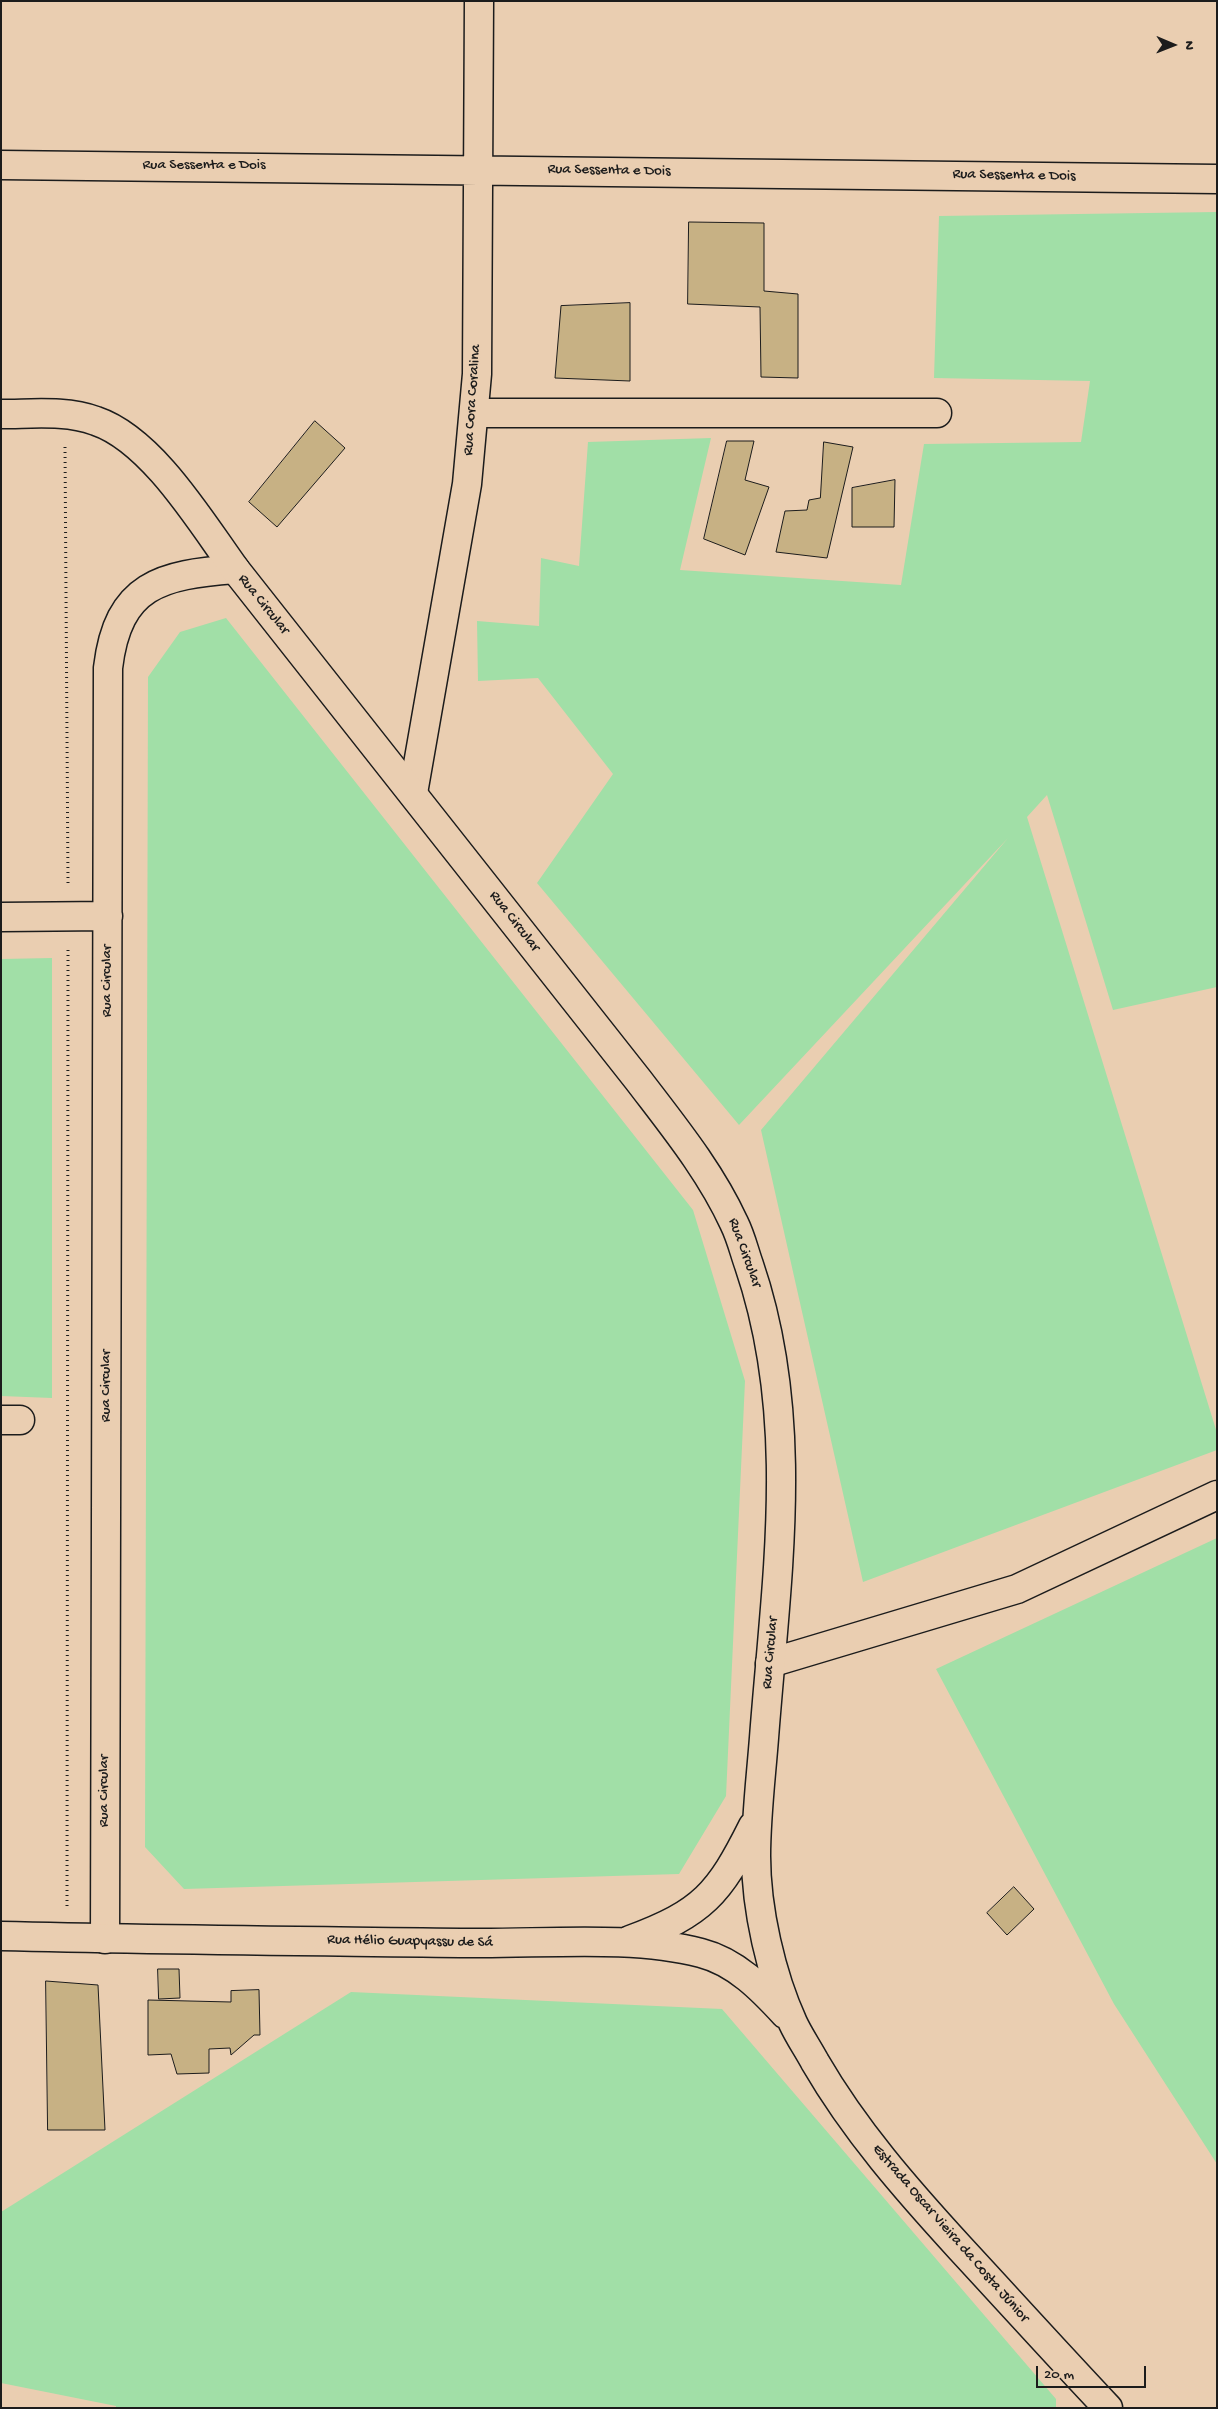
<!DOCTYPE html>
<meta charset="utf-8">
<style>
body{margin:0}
#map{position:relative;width:1218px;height:2409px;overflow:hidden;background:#eaceb1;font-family:"Gochi Hand",sans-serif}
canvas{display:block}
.frame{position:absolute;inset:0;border:2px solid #1c1c1c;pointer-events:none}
.north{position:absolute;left:1148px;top:20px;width:50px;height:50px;-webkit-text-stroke:4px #eaceb1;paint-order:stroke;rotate:91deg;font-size:14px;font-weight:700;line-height:20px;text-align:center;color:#1c1c1c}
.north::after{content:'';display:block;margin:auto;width:18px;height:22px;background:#1c1c1c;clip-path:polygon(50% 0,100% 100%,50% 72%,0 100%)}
.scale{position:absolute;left:1036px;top:2366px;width:110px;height:22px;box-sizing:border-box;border:2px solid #1c1c1c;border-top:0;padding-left:6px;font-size:15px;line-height:18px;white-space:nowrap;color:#1c1c1c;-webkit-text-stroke:4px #eaceb1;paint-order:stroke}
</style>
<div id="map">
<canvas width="1218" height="2409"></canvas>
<div class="frame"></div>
<div class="north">N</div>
<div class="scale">20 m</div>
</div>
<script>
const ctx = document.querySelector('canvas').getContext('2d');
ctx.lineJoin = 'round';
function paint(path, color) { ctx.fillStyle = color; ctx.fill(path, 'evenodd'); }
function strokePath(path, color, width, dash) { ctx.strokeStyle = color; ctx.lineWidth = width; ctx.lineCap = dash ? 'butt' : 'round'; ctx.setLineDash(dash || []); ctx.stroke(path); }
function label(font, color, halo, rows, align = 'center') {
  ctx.font = font + ' "Gochi Hand",sans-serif'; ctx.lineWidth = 4.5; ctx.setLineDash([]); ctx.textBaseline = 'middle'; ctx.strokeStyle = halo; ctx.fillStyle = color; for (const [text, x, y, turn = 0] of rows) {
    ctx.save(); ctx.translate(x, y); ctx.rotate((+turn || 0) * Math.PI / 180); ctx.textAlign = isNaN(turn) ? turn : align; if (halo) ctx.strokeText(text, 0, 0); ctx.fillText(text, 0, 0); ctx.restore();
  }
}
const green = new Path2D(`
 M1217,212V987L1113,1010L1047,795L1027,817L1217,1433V1450L863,1582L761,1130L1008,838L739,1125L537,883L613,774L538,678L478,681L477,621L539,626L541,558L579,566L588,442L711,438L680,570L901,585L924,444L1081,442L1090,381L934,378L939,216Z
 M226,618L693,1210L745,1381L726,1796L679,1874L184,1889L145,1847L148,677L180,632Z
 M52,958V1398L1,1396V959Z
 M1217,1538V2164L1114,2004L936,1669Z
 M351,1992L722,2009L1056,2399V2408H116V2406L1,2383V2212Z`);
const building = new Path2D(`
 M689,222L764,223V291L798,294V378L761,377L760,307L688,304Z
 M630,303V381L555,378L561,306Z
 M315,421L345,448L277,527L249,502Z
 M727,441H754L745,480L769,487L745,555L704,539Z
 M824,442L853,447L827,558L776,552L785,511L807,510L809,500L820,498Z
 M895,480L894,527H852V488Z
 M1014,1887L1034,1909L1007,1935L987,1913Z
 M158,1969H179L180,1998L159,1999Z
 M46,1981L98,1985L105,2130H48Z
 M259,1990L260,2035H254L231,2055L230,2048L209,2049V2073L177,2074L171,2054L148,2055V2000L231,2002V1991Z`);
const path = new Path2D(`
 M65,447L68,883
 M67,1906L68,950`);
const street = new Path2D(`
 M1,165L1217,179
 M474,413H937
 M413,793L467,484L477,374L479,1
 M1,917L108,916
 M1,1420H20
 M770,1663L1017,1589L1217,1495
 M105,1939L108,668C118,584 161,575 235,569`);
const primary = new Path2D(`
 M1,414C33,414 66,410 96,421C152,440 201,522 235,569L639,1081C674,1127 710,1171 734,1223C741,1237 744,1251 749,1265C802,1420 776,1579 764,1738C761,1777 756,1817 756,1856C756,1909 771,1975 793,2023C799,2036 808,2049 815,2062C855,2131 907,2190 961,2249C1010,2302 1058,2355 1108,2408
 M1,1936C158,1940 314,1941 471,1943C543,1944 632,1935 701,1953C736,1962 762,1989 785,2014
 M630,1940C703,1913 719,1894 753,1826`);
const streetNames = [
 ["Rua Sessenta e Dois",204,166],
 ["Rua Sessenta e Dois",609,171,1],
 ["Rua Sessenta e Dois",1014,176,1],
 ["Rua Cora Coralina",473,400,-86],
 ["Rua Circular",263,605,51],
 ["Rua Circular",514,922,52],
 ["Rua Circular",108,981,-90],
 ["Rua Circular",744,1253,70],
 ["Rua Circular",107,1386,-90],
 ["Rua Circular",771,1653,-85],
 ["Rua Circular",105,1791,-90],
 ["Rua Hélio Guapyassu de Sá",410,1942,1],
 ["Estrada Oscar Vieira da Costa Júnior",950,2234,49]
];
paint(green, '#a1dfa7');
paint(building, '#c7b184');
strokePath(building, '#1c1c1c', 1);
strokePath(street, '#1c1c1c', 31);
strokePath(primary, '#1c1c1c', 31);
strokePath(path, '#1c1c1c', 3, [1, 4]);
strokePath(street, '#eaceb1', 28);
strokePath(primary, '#eaceb1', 28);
label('15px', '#1c1c1c', '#eaceb1', streetNames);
</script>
